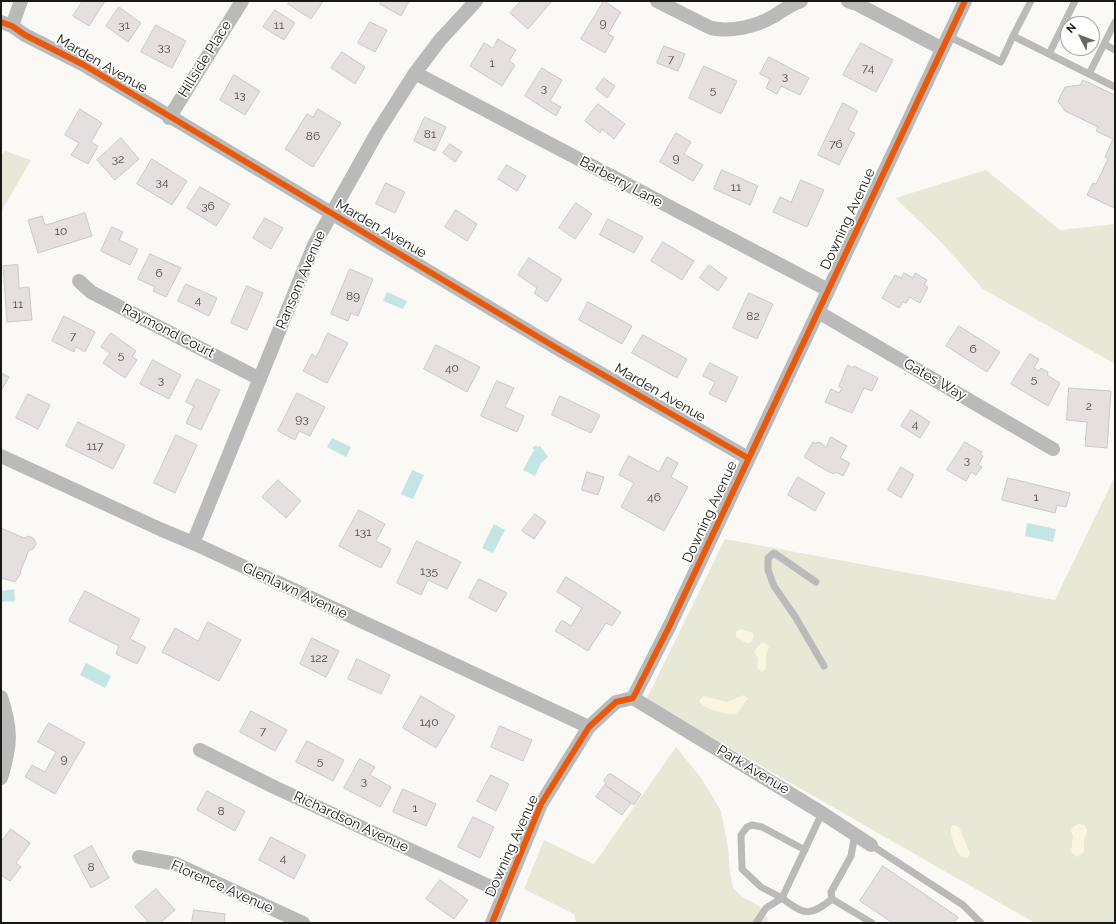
<!DOCTYPE html>
<style>
body{margin:0}
#map{position:relative;width:1116px;height:924px;overflow:hidden;background:#faf9f5;font-family:Raleway,sans-serif}
canvas{display:block}
.frame{position:absolute;inset:0;border:2px solid #191815;pointer-events:none}
.north{position:absolute;left:1060px;top:16px;width:40px;height:40px;box-sizing:border-box;background:#fff;border:1px solid #a3a3a1;border-radius:50%;rotate:312deg;font-size:11px;font-weight:700;line-height:16px;text-align:center;color:#191815}
.north::after{content:'';display:block;margin:auto;width:14px;height:18px;background:#686763;clip-path:polygon(50% 0,100% 100%,50% 72%,0 100%)}
</style>
<div id="map">
<canvas width="1116" height="924"></canvas>
<div class="frame"></div>
<div class="north">N</div>
</div>
<script>
const ctx = document.querySelector('canvas').getContext('2d');
ctx.lineJoin = 'round';
function paint(path, color) { ctx.fillStyle = color; ctx.fill(path, 'evenodd'); }
function strokePath(path, color, width, dash) { ctx.strokeStyle = color; ctx.lineWidth = width; ctx.lineCap = dash ? 'butt' : 'round'; ctx.setLineDash(dash || []); ctx.stroke(path); }
function label(font, color, halo, rows, align = 'center') {
  ctx.font = font + ' Raleway,sans-serif'; ctx.lineWidth = 3.5; ctx.setLineDash([]); ctx.textBaseline = 'middle'; ctx.strokeStyle = halo; ctx.fillStyle = color; for (const [text, x, y, turn = 0] of rows) {
    ctx.save(); ctx.translate(x, y); ctx.rotate((+turn || 0) * Math.PI / 180); ctx.textAlign = isNaN(turn) ? turn : align; if (halo) ctx.strokeText(text, 0, 0); ctx.fillText(text, 0, 0); ctx.restore();
  }
}
const green = new Path2D(`
 M5,151L31,160L1,212V155Z
 M986,170L1060,230L1115,224V364L983,289L941,242L895,198Z
 M1115,476V923H1035L646,700L725,539L1055,600Z
 M676,747L702,779L721,811L728,848L730,872L733,888L743,897L759,906L768,919L767,923H576L574,914L524,889L544,840L594,864Z`);
const sand = new Path2D(`
 M741,629L753,633L754,636L752,642L747,643L736,637V631Z
 M762,642L767,644L769,647L766,655V669L762,672L757,668L758,659L754,651Z
 M744,695L748,698L736,714C727,715 704,709 699,701L703,696L727,702Z
 M1078,824L1085,825L1087,830L1084,842V852L1077,857L1071,852L1073,836L1071,830L1073,827Z
 M953,825L959,827L970,853L968,858L961,857C956,851 950,836 951,827Z`);
const water = new Path2D(`
 M387,292L407,301L403,309L383,301Z
 M332,438L351,447L346,457L327,447Z
 M536,445L538,447L540,446L548,457L541,463L535,476L523,470L534,450L532,448Z
 M412,470L424,475L413,499L401,494Z
 M1027,523L1056,529L1053,542L1025,536Z
 M494,524L505,530L493,553L482,548Z
 M14,589L15,601L1,602V591Z
 M86,663L111,676L105,688L80,675Z`);
const building = new Path2D(`
 M83,1H105L89,26L73,16Z
 M290,1H323L311,19L288,4Z
 M382,1H409L401,16L380,4Z
 M521,1H550L551,2L528,29L510,13Z
 M604,1L621,12L608,34L614,37L605,53L581,39Z
 M119,7L141,23L128,42L106,26Z
 M275,10L295,23L284,40L263,27Z
 M370,22L387,30L375,52L358,43Z
 M156,25L186,41L172,68L141,52Z
 M498,39L516,50L509,61L515,65L502,86L470,66L484,43L493,48Z
 M861,43L893,60L876,92L843,75Z
 M664,46L685,54L678,71L657,63Z
 M342,52L365,67L355,84L331,68Z
 M769,57L809,78L800,95L781,86L777,94L766,88L770,79L760,74Z
 M704,66L737,81L721,114L689,98Z
 M542,68L562,80L550,101L561,107L556,116L525,96Z
 M234,75L260,91L245,115L220,100Z
 M604,78L615,86L607,98L596,89Z
 M1083,80L1115,95L1114,208L1087,195L1093,183L1096,184L1108,159L1105,157L1113,139L1096,131L1098,127L1065,111L1058,101L1065,87L1080,85Z
 M843,103L858,111L848,130L855,133L839,165L818,155Z
 M598,104L625,124L614,139L602,129L600,133L585,121Z
 M80,109L102,123L91,142L98,146L88,164L71,155L79,143L65,135Z
 M318,109L341,123L313,167L285,149L307,114L313,117Z
 M425,117L446,127L435,151L414,141Z
 M676,133L691,142L684,154L703,165L693,181L660,162Z
 M121,138L139,159L115,180L97,160Z
 M450,144L462,152L455,162L443,153Z
 M152,159L187,181L172,205L137,184Z
 M507,165L526,176L517,191L498,179Z
 M722,170L758,186L750,205L714,189Z
 M801,180L824,190L807,227L773,212L780,197L791,202Z
 M386,183L405,192L395,213L376,204Z
 M200,187L230,204L216,226L187,208Z
 M576,203L592,214L575,239L559,228Z
 M456,210L477,224L467,241L445,227Z
 M85,213L92,236L38,253L28,220L42,216L45,225Z
 M265,218L283,228L271,249L253,238Z
 M608,219L643,237L634,253L600,235Z
 M112,227L123,232L119,240L138,249L130,265L101,251Z
 M663,242L694,261L682,280L651,261Z
 M150,254L181,268L166,297L153,291L155,287L138,279Z
 M529,258L562,279L547,302L534,293L537,288L518,275Z
 M18,265L19,288L29,287L32,320L7,322L3,266Z
 M709,265L727,278L718,291L700,278Z
 M350,269L373,279L358,316L351,313L348,321L331,314Z
 M904,273L913,278L915,273L927,280L924,285L928,287L920,303L910,297L906,303L903,302L899,308L882,298L895,275L901,278Z
 M186,284L217,298L209,316L178,301Z
 M247,286L263,293L247,330L231,323Z
 M749,293L773,304L757,339L733,328Z
 M588,302L632,326L622,344L579,320Z
 M64,316L95,332L85,352L76,347L74,352L52,341Z
 M959,326L1000,352L987,372L946,346Z
 M111,333L136,351L132,357L137,360L125,378L103,363L110,353L101,347Z
 M328,333L348,343L327,383L303,371L312,354L316,357Z
 M643,335L687,359L677,378L632,353Z
 M436,345L480,367L467,392L424,369Z
 M1030,354L1039,359L1034,368L1039,371L1041,368L1048,372L1047,375L1060,383L1048,406L1011,384Z
 M153,360L181,375L169,399L140,384Z
 M710,363L738,377L726,402L709,394L715,382L703,376Z
 M848,365L853,368L854,366L878,378L872,391L864,388L852,413L825,402L831,389L839,393L842,388L839,387Z
 M1,373L9,377L1,391Z
 M197,379L220,390L201,430L186,423L194,406L186,402Z
 M497,381L514,388L505,407L524,416L517,432L481,416Z
 M1069,388L1111,391L1107,448L1085,446L1087,422L1067,420Z
 M297,393L325,407L310,436L299,431L295,440L278,431Z
 M28,394L50,405L38,429L16,418Z
 M560,396L600,415L591,433L552,415Z
 M911,410L930,422L920,438L901,426Z
 M78,422L125,445L113,469L66,446Z
 M176,435L197,445L175,493L154,483Z
 M831,437L847,446L840,458L850,463L843,476L836,472L834,474L827,471L804,457L813,442L816,444L817,442L821,443L826,447Z
 M965,442L982,452L980,454L983,456L978,465L982,467L976,475L971,472L966,481L947,470Z
 M629,456L659,472L667,457L678,463L671,477L688,487L664,531L621,507L634,483L619,475Z
 M901,467L914,475L901,498L888,490Z
 M587,472L604,477L598,495L582,490Z
 M798,477L825,493L815,511L788,495Z
 M1008,478L1070,493L1066,507L1057,505L1055,513L1002,500Z
 M278,480L301,501L286,518L262,497Z
 M359,510L385,524L376,541L391,549L381,568L339,546Z
 M535,514L546,522L534,539L522,531Z
 M1,528L24,538L29,536L34,539L36,544L33,549L29,550L20,572L21,573L15,582L1,578Z
 M417,541L461,562L447,589L428,580L421,595L397,583Z
 M566,577L621,612L612,626L606,623L588,651L555,631L562,620L571,626L582,608L557,592Z
 M479,579L507,593L496,612L469,598Z
 M85,591L140,619L130,639L146,647L137,664L116,654L119,646L69,621Z
 M208,622L241,640L219,681L162,652L175,628L198,641Z
 M312,638L339,651L326,677L300,664Z
 M357,659L390,675L381,694L348,679Z
 M421,696L455,716L436,748L403,728Z
 M251,711L287,730L275,751L240,732Z
 M49,723L85,743L55,794L25,777L32,765L45,772L56,752L38,742Z
 M500,726L532,740L523,761L491,747Z
 M307,741L344,760L333,781L296,762Z
 M360,759L375,767L370,775L391,787L380,807L344,788Z
 M609,774H611L641,794L634,805L605,785L606,782L604,781Z
 M491,775L509,784L496,811L477,801Z
 M605,785L631,803L622,815L596,797Z
 M403,789L436,804L426,826L393,812Z
 M207,791L245,811L235,831L197,810Z
 M473,817L494,827L480,858L458,847Z
 M11,829L30,843L16,863L21,867L10,881L1,875V842Z
 M271,837L306,855L294,879L259,860Z
 M92,846L109,878L91,888L74,856Z
 M883,866L958,917L954,923H893L860,901Z
 M440,880L468,900L454,919L426,899Z
 M156,889L175,910L160,923H149L135,907Z
 M194,910L225,914L224,923H192Z`);
const service = new Path2D(`
 M948,36L1001,62L1013,36L1089,74L1115,22
 M1013,36L1031,1
 M1104,44L1115,50
 M1049,54L1075,1
 M1089,74L1115,87
 M816,582L774,553L768,558V570L774,586L796,618L824,666
 M855,834L851,856L831,892L832,899L872,923
 M871,845L963,905L981,923
 M805,850L762,827L752,825L747,827L741,835L742,869L761,887L782,898L822,813
 M756,923L766,908L782,898C804,915 810,917 832,899`);
const minor = new Path2D(`
 M657,1L711,28C732,32 755,27 774,16C782,11 791,4 801,1
 M848,1L857,4L941,48
 M1,22L12,26L25,35L84,65L560,350L748,458
 M12,26L21,1
 M415,73L828,290
 M169,118L242,1
 M79,281L91,292L260,379
 M818,312L1053,449
 M1,456L162,530L193,543L589,727
 M193,543L314,245L378,131L415,73L440,40L476,1
 M1,697C12,729 11,746 1,778
 M633,698L822,813L871,845
 M200,750L274,787L504,893
 M139,857L176,864L303,923
 M492,923L541,804L589,727L616,702L633,698L670,625L965,1`);
const cycleway = new Path2D(`
 M1,22L12,26L25,35L84,65L560,350L748,458
 M492,923L541,804L589,727L616,702L633,698L670,625L965,1`);
const numberNames = [
 ["9",603,23],
 ["31",124,25],
 ["11",279,25],
 ["33",164,47],
 ["7",671,59],
 ["1",492,63],
 ["74",868,68],
 ["3",785,76],
 ["3",544,88],
 ["5",713,90],
 ["13",240,95],
 ["81",430,134],
 ["86",313,136],
 ["76",836,144],
 ["9",676,158],
 ["32",118,159],
 ["34",162,182],
 ["11",736,187],
 ["36",208,206],
 ["10",61,231],
 ["6",159,273],
 ["89",353,296],
 ["4",198,300],
 ["11",18,304],
 ["82",753,316],
 ["7",73,336],
 ["6",973,349],
 ["5",121,355],
 ["40",452,368],
 ["5",1034,379],
 ["3",161,380],
 ["2",1089,406],
 ["93",302,419],
 ["4",915,424],
 ["117",95,446],
 ["3",967,460],
 ["46",654,497],
 ["1",1036,497],
 ["131",363,532],
 ["135",429,571],
 ["122",319,658],
 ["140",429,722],
 ["7",263,731],
 ["9",64,759],
 ["5",320,761],
 ["3",364,781],
 ["1",415,808],
 ["8",221,811],
 ["4",283,858],
 ["8",91,867]
];
const streetNames = [
 ["Hillside Place",205,59,-58],
 ["Marden Avenue",102,64,30],
 ["Barberry Lane",621,182,28],
 ["Downing Avenue",848,219,-65],
 ["Marden Avenue",381,229,30],
 ["Ransom Avenue",301,280,-67],
 ["Raymond Court",168,331,27],
 ["Gates Way",935,380,30],
 ["Marden Avenue",660,393,30],
 ["Downing Avenue",710,512,-65],
 ["Glenlawn Avenue",295,591,25],
 ["Park Avenue",753,770,31],
 ["Richardson Avenue",351,822,25],
 ["Downing Avenue",512,846,-66],
 ["Florence Avenue",222,887,24]
];
paint(green, '#e7e9d6');
paint(sand, '#faf5de');
paint(water, '#c3e5e4');
paint(building, '#e6dfdf');
strokePath(building, '#cbc9c7', 1);
strokePath(service, '#b9bab9', 7);
strokePath(minor, '#b9bab9', 14);
strokePath(cycleway, '#e8590c', 6);
label('12px', '#4e4c4a', null, numberNames);
label('14px', '#191815', '#fff', streetNames);
</script>
